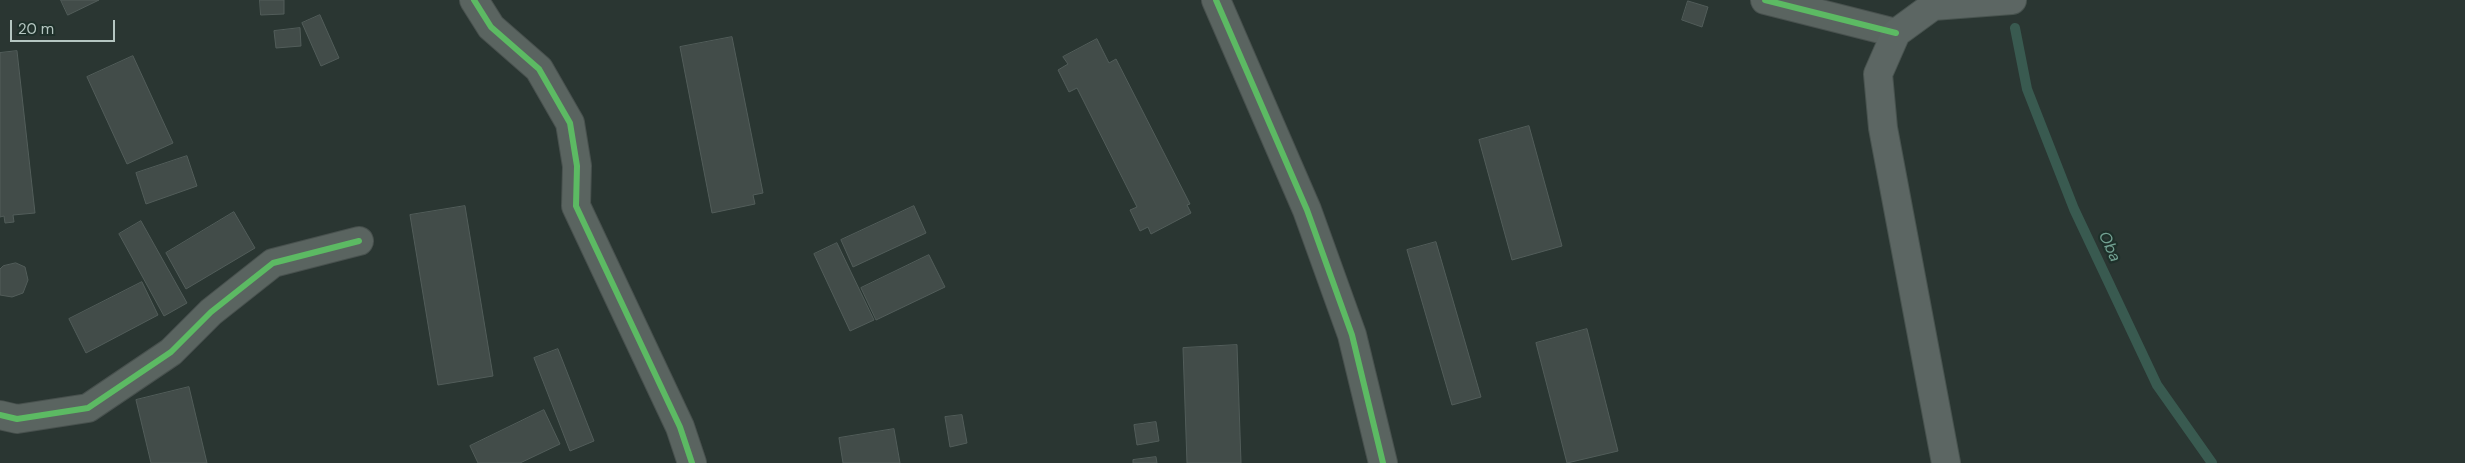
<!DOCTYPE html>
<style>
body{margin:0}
#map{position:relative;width:2465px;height:463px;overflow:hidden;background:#2a3632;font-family:"DM Sans",sans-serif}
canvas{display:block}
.scale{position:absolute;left:10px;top:20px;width:105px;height:22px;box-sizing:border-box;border:2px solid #b5c6c1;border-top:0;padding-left:6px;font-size:15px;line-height:18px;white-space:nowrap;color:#b5c6c1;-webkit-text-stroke:4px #1e302a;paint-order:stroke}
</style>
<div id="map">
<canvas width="2465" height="463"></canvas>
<div class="scale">20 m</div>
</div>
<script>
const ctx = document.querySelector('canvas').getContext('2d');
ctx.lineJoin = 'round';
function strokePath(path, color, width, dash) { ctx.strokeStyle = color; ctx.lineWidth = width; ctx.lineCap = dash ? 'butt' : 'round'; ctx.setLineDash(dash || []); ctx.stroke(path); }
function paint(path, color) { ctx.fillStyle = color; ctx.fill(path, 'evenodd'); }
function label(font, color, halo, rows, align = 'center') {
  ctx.font = font + ' "DM Sans",sans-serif'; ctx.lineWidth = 4.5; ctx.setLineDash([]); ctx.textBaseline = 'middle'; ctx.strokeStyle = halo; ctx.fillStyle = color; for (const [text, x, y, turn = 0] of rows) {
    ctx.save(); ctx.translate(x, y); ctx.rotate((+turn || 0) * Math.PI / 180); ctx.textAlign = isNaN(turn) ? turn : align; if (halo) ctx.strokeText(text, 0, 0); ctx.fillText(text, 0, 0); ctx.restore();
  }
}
const stream = new Path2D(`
 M2015,28L2027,89L2074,209L2157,385L2212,463`);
const building = new Path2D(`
 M61,0H99L68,15Z
 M260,0H284V14L261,15Z
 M1688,1L1708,7L1702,27L1682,20Z
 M320,15L339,58L321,66L302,23Z
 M300,28L301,46L276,48L274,31Z
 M732,37L763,193L753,195L755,204L712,213L680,47Z
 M1097,39L1109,63L1116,59L1190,204L1187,205L1191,213L1151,234L1148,227L1140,231L1130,210L1137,207L1077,88L1069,92L1058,70L1068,64L1063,57Z
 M17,51L35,213L13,215L14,222L5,223L4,216L0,217V53Z
 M133,56L173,143L127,164L87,77Z
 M1529,126L1562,246L1512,260L1479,140Z
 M187,156L197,186L146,204L136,173Z
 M465,206L493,376L438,385L410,215Z
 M914,206L926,233L853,267L841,240Z
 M234,212L255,248L186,289L166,253Z
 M141,221L187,303L164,316L119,234Z
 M1436,242L1481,397L1452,405L1407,250Z
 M837,243L874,320L850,331L814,254Z
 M929,255L945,287L876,320L861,288Z
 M16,263L25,267L28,280L23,293L12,297L0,295V269L3,266Z
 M142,282L158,315L86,353L69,319Z
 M1587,329L1618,451L1567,463L1536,343Z
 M1237,345L1241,463H1187L1183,348Z
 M558,349L594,441L570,451L534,358Z
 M189,387L207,463H151L136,400Z
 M544,410L560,444L520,463H478L470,446Z
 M962,415L967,443L950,447L945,417Z
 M1156,422L1159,441L1137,445L1134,425Z
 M894,429L900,463H843L839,438Z
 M1156,457L1157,463H1133V460Z`);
const minor = new Path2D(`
 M474,0L491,27L539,69L570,123L577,166L576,206L680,427L692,463
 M1216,0L1307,210L1352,335L1383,463
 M1765,0L1896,33
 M0,415L17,419L88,408L171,352L211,312L273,263L359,241`);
const major = new Path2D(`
 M1946,463L1883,128L1878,74L1896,33L1933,6L2012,0`);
const cycleway = new Path2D(`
 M474,0L491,27L539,69L570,123L577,166L576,206L680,427L692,463
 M1216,0L1307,210L1352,335L1383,463
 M1765,0L1896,33
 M0,415L17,419L88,408L171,352L211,312L273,263L359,241`);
const waterNames = [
 ["Oba",2109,247,65]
];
strokePath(stream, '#395a50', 10);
paint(building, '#424c49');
strokePath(building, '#525d5a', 1);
strokePath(minor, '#48514e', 30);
strokePath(major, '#48534f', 30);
strokePath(minor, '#5a6460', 28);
strokePath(major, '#5c6663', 28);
strokePath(cycleway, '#5cba63', 6);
label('italic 16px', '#72a192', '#1e302a', waterNames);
</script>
